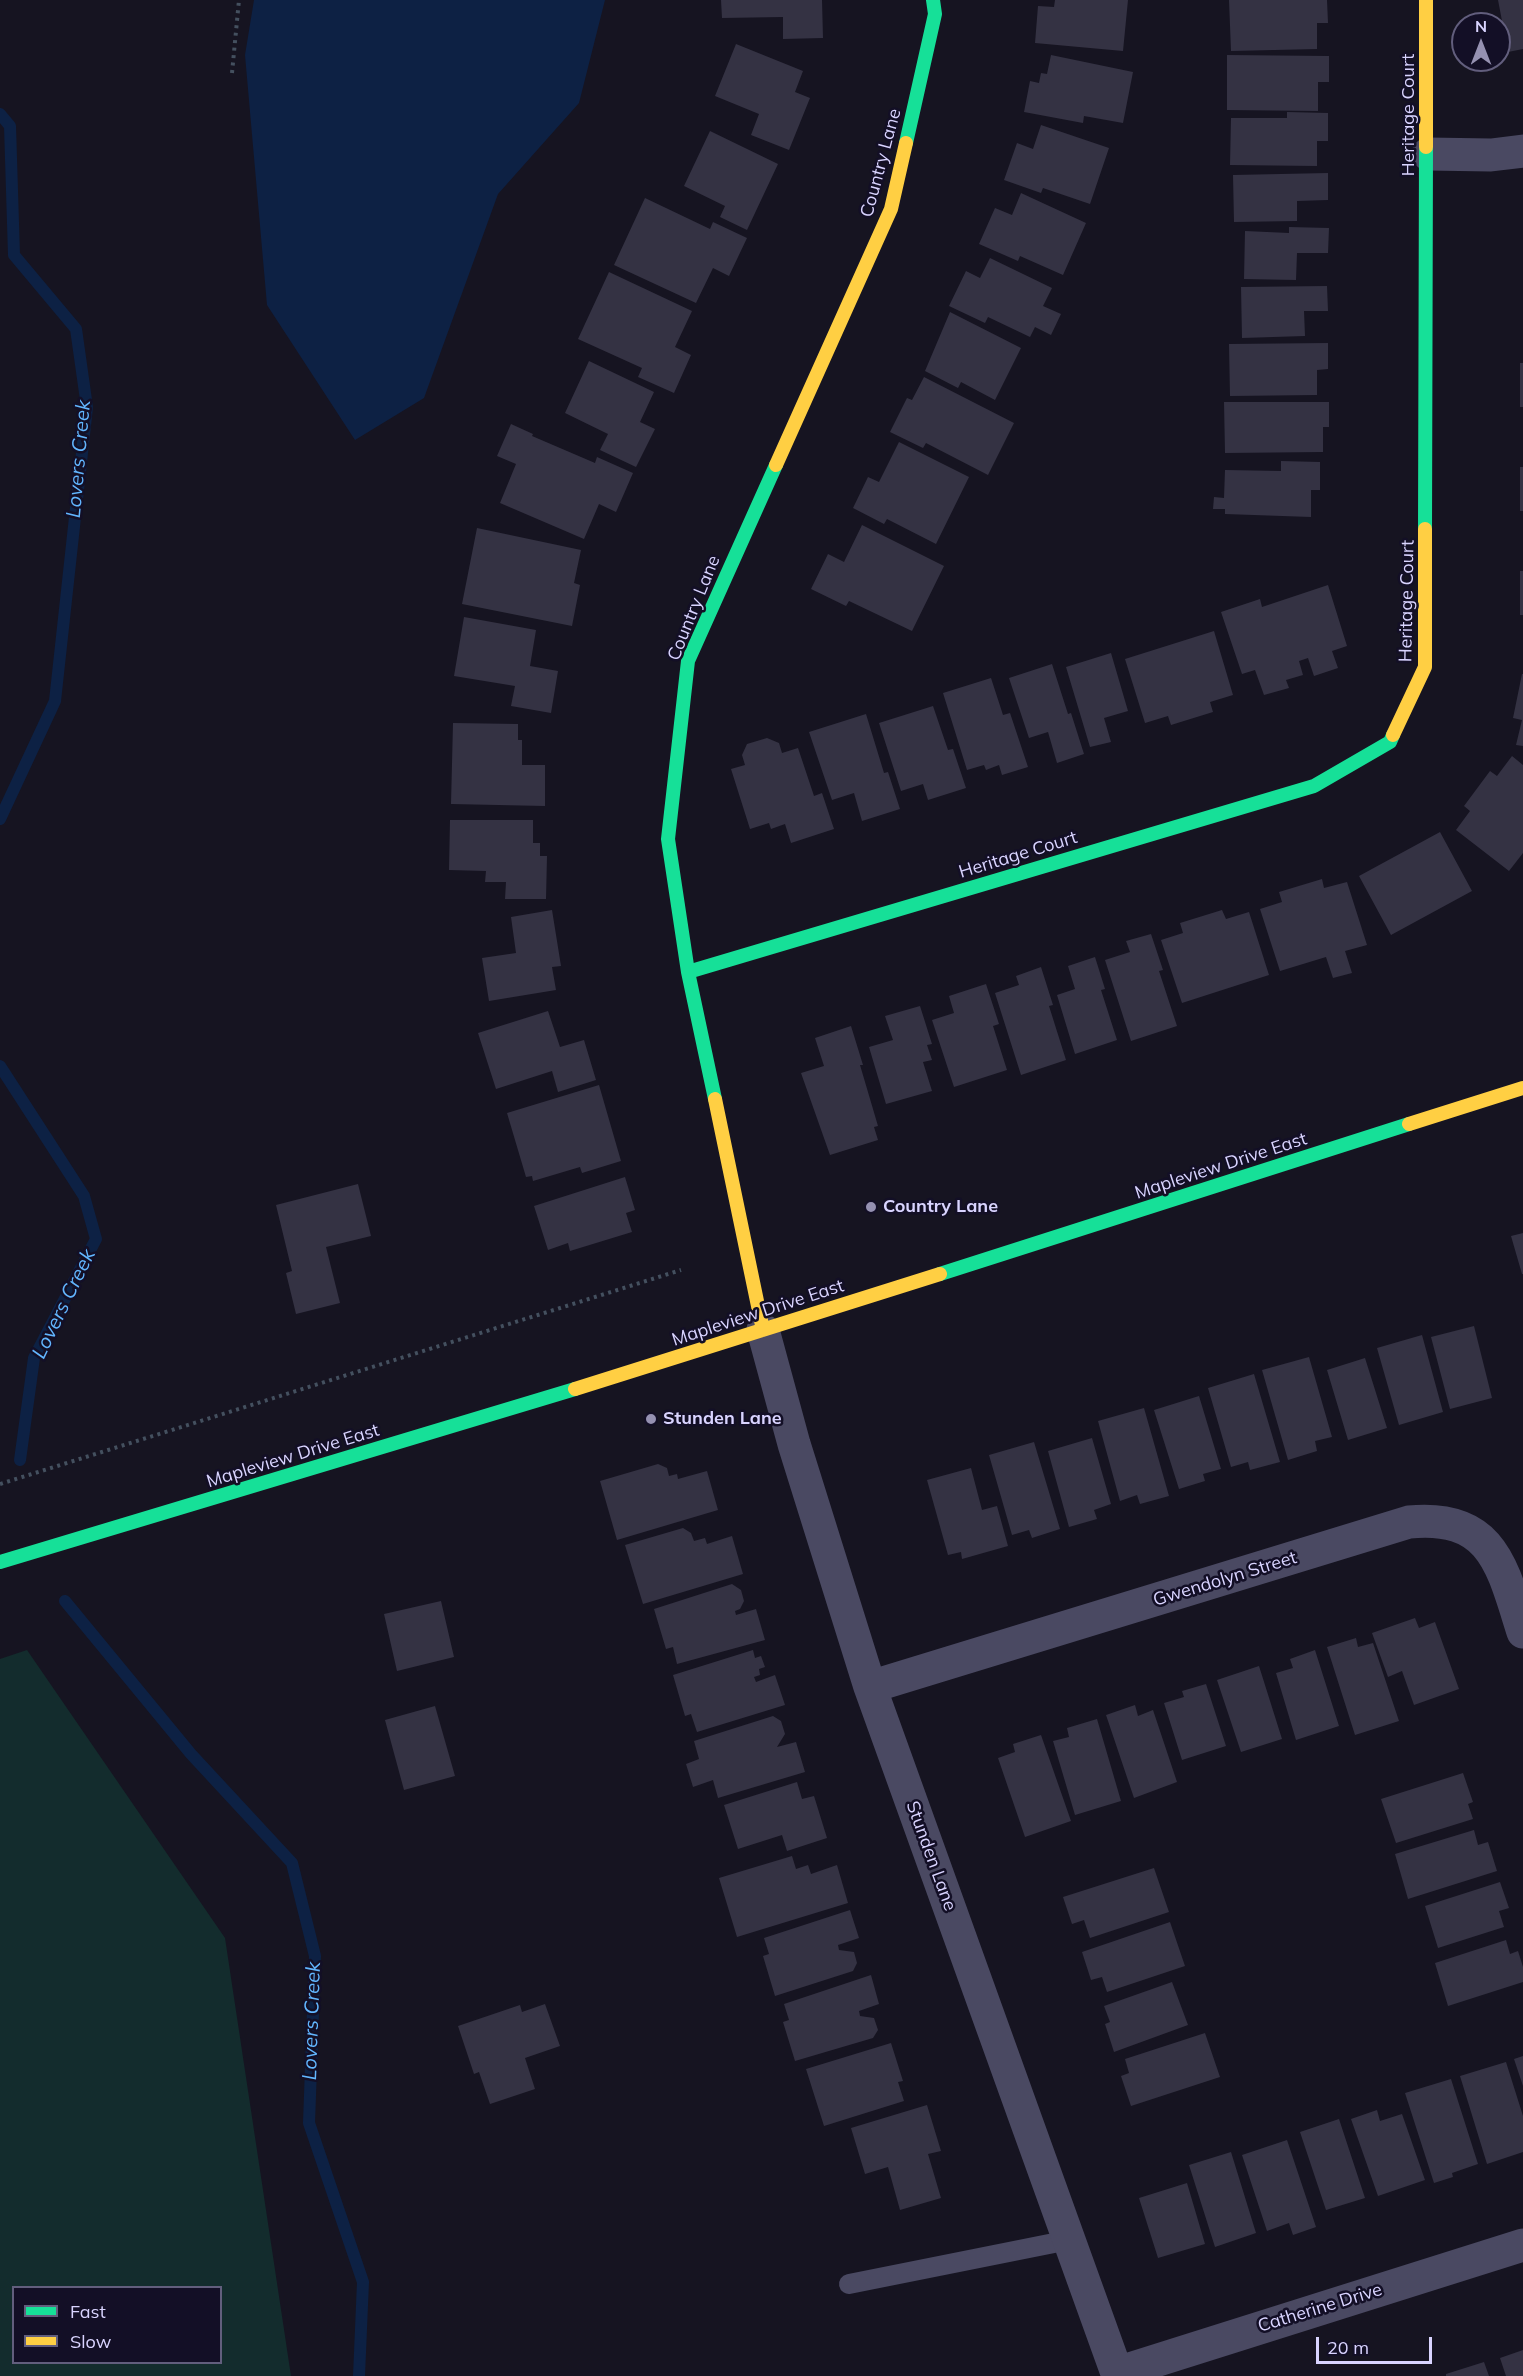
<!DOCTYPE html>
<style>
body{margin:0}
#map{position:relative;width:1523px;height:2376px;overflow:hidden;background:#161421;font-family:Mulish,sans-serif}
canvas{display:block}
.legend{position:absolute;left:12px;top:2286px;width:210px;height:78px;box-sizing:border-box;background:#130f26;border:2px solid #625e7d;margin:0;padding:8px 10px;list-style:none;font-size:18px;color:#d9d4ff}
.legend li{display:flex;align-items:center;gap:12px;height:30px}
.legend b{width:30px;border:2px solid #625e7d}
.north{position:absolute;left:1451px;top:12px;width:60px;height:60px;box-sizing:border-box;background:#130f26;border:2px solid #625e7d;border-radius:50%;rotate:0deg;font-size:16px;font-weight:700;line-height:24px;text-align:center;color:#d9d4ff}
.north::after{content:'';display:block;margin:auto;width:21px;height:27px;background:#9591b1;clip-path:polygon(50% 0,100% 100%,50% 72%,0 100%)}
.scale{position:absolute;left:1316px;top:2337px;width:116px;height:27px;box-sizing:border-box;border:3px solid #d9d4ff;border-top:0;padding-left:8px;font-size:18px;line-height:21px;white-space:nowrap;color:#d9d4ff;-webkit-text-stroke:4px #130f26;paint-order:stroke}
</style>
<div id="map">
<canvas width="1523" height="2376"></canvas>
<ul class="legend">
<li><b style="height:8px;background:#16e098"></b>Fast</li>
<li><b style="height:8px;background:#ffcf43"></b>Slow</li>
</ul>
<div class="north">N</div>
<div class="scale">20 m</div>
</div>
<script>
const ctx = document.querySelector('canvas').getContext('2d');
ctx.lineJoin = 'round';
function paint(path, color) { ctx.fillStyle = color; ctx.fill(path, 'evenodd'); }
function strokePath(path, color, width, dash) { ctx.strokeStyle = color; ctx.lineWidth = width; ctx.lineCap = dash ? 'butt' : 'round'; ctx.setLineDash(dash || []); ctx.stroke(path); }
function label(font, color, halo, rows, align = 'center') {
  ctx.font = font + ' Mulish,sans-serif'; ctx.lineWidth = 5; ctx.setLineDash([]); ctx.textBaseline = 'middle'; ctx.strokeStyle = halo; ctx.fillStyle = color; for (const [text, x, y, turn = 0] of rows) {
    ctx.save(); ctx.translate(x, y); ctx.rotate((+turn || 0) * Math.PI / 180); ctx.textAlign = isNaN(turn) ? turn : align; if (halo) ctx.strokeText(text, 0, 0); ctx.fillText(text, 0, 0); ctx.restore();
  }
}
const green = new Path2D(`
 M27,1650L225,1938L291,2376H0V1659ZM14,2288H220V2362H14Z`);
const water = new Path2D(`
 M254,0H605L579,103L498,194L424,398L355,440L267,305L245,55Z`);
const stream = new Path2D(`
 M0,114L10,126L14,255L76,329L87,407L55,701L0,819
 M0,1066L84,1196L96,1239L34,1358L20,1460
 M65,1601L191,1754L292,1863L315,1956L309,2123L363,2282L359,2376`);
const building = new Path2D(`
 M721,0H822L823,38L783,39V17L722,18Z
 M1055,0H1128L1123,51L1035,43L1038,6L1054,7Z
 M1229,0H1327L1328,23H1317V49L1231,51Z
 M1498,0H1523V49L1508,52Z
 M736,44L803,71L795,92L810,98L789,150L751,135L759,114L715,96Z
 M1051,55L1133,72L1123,123L1084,116L1083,123L1024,112L1030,81L1039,83L1041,73L1047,74Z
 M1227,55L1329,56V82H1318V111L1227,110Z
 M1287,112L1328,113V141H1317V166L1230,165L1231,118H1287Z
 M1041,125L1109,148L1090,204L1043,188L1041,193L1004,180L1017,143L1033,149Z
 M710,131L778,164L747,230L720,217L725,206L684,186Z
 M1328,173V200L1297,201V221L1234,222L1233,175Z
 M1021,193L1086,223L1063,275L1020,256L1018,261L979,244L995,208L1012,215Z
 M645,198L710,229L713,222L747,238L729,276L713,268L696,303L614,265Z
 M1289,227L1329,228L1328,253H1297L1296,280L1244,279L1245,231L1289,233Z
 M990,258L1052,288L1043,306L1061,314L1051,335L1035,327L1030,337L988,317L985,323L949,306L966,271L980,278Z
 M609,272L692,311L675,347L691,355L674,393L638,377L642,368L578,339Z
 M1327,286L1328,311H1304L1305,336L1242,338L1241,287Z
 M950,312L1021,348L995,400L961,382L958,388L925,371Z
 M1328,343V369L1317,370V395L1230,396L1229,344Z
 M589,361L654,392L640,422L655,429L636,467L600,450L608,434L565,413Z
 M1520,363H1523V407H1520Z
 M924,377L1014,423L988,475L926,443L923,448L890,432L907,398L912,400Z
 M1224,402H1329V427H1323V452L1225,453Z
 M511,424L533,434L532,436L595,463L597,457L633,473L616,512L599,504L584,539L500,503L516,464L497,456Z
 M899,442L969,477L936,544L887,519L884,524L853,508L868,477L879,482Z
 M1281,461L1320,462V490H1311V517L1225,514V509H1213L1214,497L1224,498L1225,470L1281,471Z
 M1520,467H1523V511H1520Z
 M862,525L944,566L912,631L849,601L846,606L811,589L828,554L844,562Z
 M477,528L581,550L574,583L580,585L572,626L462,604Z
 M1520,571H1523V615H1520Z
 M1328,585L1347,646L1332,651L1338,668L1314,676L1308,658L1299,661L1303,675L1286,680L1289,688L1264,695L1255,670L1242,674L1221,612L1260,599L1262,607Z
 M464,617L536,630L530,666L558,671L551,713L511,706L515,686L454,676Z
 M1214,631L1233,695L1210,702L1213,712L1171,725L1168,716L1145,723L1125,659Z
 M1111,653L1128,711L1104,718L1111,742L1090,747L1066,667Z
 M1052,664L1068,714L1071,713L1084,754L1057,763L1048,732L1029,738L1009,678Z
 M1522,674H1523V746L1516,745L1522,720L1513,718Z
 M991,678L1003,715L1010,713L1028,767L1002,775L999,765L986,770L984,765L967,770L943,693Z
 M933,706L948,750L953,749L966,788L928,800L923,784L901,791L879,723Z
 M866,714L884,773L888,772L900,809L862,821L854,793L832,800L809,732Z
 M453,723L518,724V740H522V765H545V806L451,804Z
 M767,738L779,743L782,753L798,748L814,796L822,793L834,829L791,843L785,824L771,829L769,823L750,829L731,769L745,765L742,755L747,744Z
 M1512,756L1523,765V853L1509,871L1456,830L1470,811L1464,806L1490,771L1497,776Z
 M450,820H533V843H540V856H547L546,899H505L506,882H485L486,871L449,870Z
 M1440,832L1472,891L1391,935L1359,876Z
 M1322,879L1324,888L1347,882L1367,945L1345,951L1352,973L1333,978L1326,957L1280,971L1260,909L1282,902L1279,892Z
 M552,910L561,966L552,967L556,990L489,1001L482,958L516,953L511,917Z
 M1222,910L1226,919L1249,912L1269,975L1182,1003L1161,940L1183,933L1180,923Z
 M1151,934L1163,970L1159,971L1177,1026L1131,1041L1105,960L1130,952L1126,941Z
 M1095,957L1105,989L1101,990L1117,1040L1075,1054L1057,995L1075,989L1068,966Z
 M1041,967L1053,1005L1049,1006L1066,1060L1021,1075L995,993L1019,985L1016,976Z
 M986,984L999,1024L993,1026L1007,1070L954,1087L932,1020L954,1013L949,996Z
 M920,1006L932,1044L927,1045L932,1060L923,1062L932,1091L886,1104L869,1047L893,1040L885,1016Z
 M548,1011L560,1047L584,1040L596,1080L558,1092L552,1071L496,1089L478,1033Z
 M851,1026L863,1065H860L878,1126L874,1127L878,1140L830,1155L801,1073L824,1066L815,1038Z
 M599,1085L621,1161L582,1173L580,1167L533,1181L532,1176L526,1177L507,1113Z
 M625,1177L635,1210L626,1213L632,1232L570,1251L568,1243L548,1250L534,1206Z
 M358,1184L371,1236L326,1247L340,1303L296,1314L286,1273L292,1271L276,1205Z
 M1523,1233V1274H1522L1511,1236Z
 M1474,1326L1492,1398L1450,1409L1431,1337Z
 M1422,1335L1443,1412L1399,1425L1377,1348Z
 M1309,1357L1332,1437L1315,1441L1317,1451L1288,1460L1262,1370Z
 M1365,1358L1387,1428L1348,1440L1327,1370Z
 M1254,1374L1280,1462L1250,1470L1248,1462L1231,1467L1208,1388Z
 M1199,1396L1221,1469L1203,1474L1205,1481L1179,1489L1154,1410Z
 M1144,1408L1169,1496L1140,1504L1137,1495L1120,1501L1098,1421Z
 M1092,1438L1111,1504L1094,1510L1097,1519L1069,1527L1048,1451Z
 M1034,1442L1060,1529L1032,1538L1029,1530L1012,1535L989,1455Z
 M658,1464L667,1468L669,1476L677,1474L678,1479L707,1471L718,1510L617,1540L600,1481Z
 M971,1468L982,1510L997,1506L1008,1546L962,1559L961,1552L948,1555L927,1480Z
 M683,1528L691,1533L694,1541L705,1538L707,1544L732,1536L743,1574L643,1604L625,1545Z
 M732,1584L741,1590L744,1601L740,1609L735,1611L736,1615L756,1609L765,1640L677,1664L673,1647L666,1649L654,1609Z
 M441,1601L454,1657L397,1671L384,1614Z
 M1415,1618L1419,1628L1435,1622L1459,1689L1414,1705L1402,1671L1388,1677L1372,1633Z
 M1356,1638L1358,1647L1373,1643L1399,1721L1355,1735L1327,1647Z
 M753,1650L755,1658L761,1656L765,1667L759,1669L760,1675L754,1677L756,1682L775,1675L785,1705L697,1732L691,1714L685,1716L673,1675Z
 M1315,1650L1339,1726L1296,1740L1276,1673L1293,1668L1290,1659Z
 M1259,1666L1282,1739L1241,1752L1217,1680Z
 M1206,1684L1226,1746L1182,1760L1164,1703L1184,1697L1182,1691Z
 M1135,1705L1138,1716L1153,1710L1177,1782L1134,1798L1106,1715Z
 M435,1706L455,1776L404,1790L385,1720Z
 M773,1716L781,1721L785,1734L777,1747L796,1742L805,1772L718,1798L713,1780L693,1787L686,1764L699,1759L694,1741Z
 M1097,1719L1121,1801L1075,1815L1053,1741L1069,1737L1067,1728Z
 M1041,1735L1071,1821L1025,1837L998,1758L1015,1752L1013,1744Z
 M1463,1773L1473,1802L1468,1804L1473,1819L1396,1843L1381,1799Z
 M797,1782L802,1799L814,1796L827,1838L787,1851L782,1835L738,1849L724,1805Z
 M1474,1830L1478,1845L1488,1842L1497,1871L1408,1899L1395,1854Z
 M792,1856L796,1869L808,1865L811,1874L837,1865L848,1903L737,1937L719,1878Z
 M1154,1868L1169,1912L1090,1938L1084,1920L1072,1924L1063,1897Z
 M1500,1882L1509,1908L1499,1911L1504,1927L1438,1948L1425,1906Z
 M850,1910L859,1938L838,1945L839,1950L854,1952L857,1963L853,1971L775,1996L763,1956L769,1954L764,1938Z
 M1170,1922L1185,1966L1107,1992L1102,1977L1091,1980L1082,1952Z
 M1506,1940L1510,1954L1518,1951L1523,1967V1982L1448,2006L1435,1963Z
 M871,1975L879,2004L859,2011L860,2016L874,2018L878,2030L873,2038L795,2061L783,2022L789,2020L784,2004Z
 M1172,1982L1188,2025L1114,2052L1105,2024L1110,2022L1104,2006Z
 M545,2004L560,2046L525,2058L535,2089L490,2104L479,2072L474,2074L458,2026L520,2005L522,2012Z
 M1205,2033L1220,2077L1131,2106L1121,2076L1129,2073L1125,2059Z
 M891,2043L903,2081L898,2082L904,2101L824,2126L806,2069Z
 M1523,2056V2086L1514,2059Z
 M1506,2062L1523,2116V2152L1487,2164L1460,2076Z
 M1451,2079L1478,2164L1452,2173L1453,2177L1434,2183L1405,2093Z
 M927,2105L941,2151L928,2154L941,2198L900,2210L888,2167L865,2174L851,2128Z
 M1377,2110L1380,2121L1402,2114L1425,2180L1378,2196L1351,2119Z
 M1339,2119L1365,2198L1326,2210L1300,2132Z
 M1287,2140L1316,2227L1293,2235L1289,2223L1267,2231L1242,2155Z
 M1231,2152L1256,2233L1215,2247L1189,2165Z
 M1187,2183L1205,2244L1158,2258L1139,2198Z
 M1523,2350V2376H1506L1500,2358Z
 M1484,2362L1489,2376H1446V2374Z`);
const path = new Path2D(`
 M232,73L239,0
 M0,1484L681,1270`);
const lane = new Path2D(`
 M849,2284L1069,2240`);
const street = new Path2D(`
 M1428,154L1491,155L1523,151
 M763,1330L794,1444L870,1687L1118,2376
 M870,1687L1409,1522C1493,1514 1502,1566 1523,1632
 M1117,2373L1523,2245`);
const fast = new Path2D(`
 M906,143L935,14L933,0
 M1425,529L1426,147
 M688,972L1314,786L1390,742L1393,735
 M715,1099L688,972L668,839L688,661L776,465
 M940,1274L1409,1124
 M0,1562L575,1389`);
const slow = new Path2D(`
 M1426,147V0
 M776,465L891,209L906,143
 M1393,735L1425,667V529
 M715,1099L763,1330
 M1409,1124L1523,1088
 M575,1389L940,1274`);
const markers = [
 [871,1207,6,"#9591b1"],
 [651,1419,6,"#9591b1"]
];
const streetNames = [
 ["Heritage Court",1409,115,-90],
 ["Country Lane",881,163,-75],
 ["Heritage Court",1407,601,-89],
 ["Country Lane",694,608,-68],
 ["Heritage Court",1018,855,-17],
 ["Mapleview Drive East",1221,1166,-18],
 ["Mapleview Drive East",758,1313,-18],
 ["Mapleview Drive East",293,1456,-17],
 ["Gwendolyn Street",1225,1579,-17],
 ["Stunden Lane",931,1856,70],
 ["Catherine Drive",1320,2308,-17]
];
const poiNames = [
 ["Country Lane",883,1207],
 ["Stunden Lane",663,1419]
];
const waterNames = [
 ["Lovers Creek",79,459,-85],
 ["Lovers Creek",64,1304,-64],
 ["Lovers Creek",312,2021,-88]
];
paint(green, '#132c2d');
paint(water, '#0d2144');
strokePath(stream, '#0d2144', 12);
paint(building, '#343243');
strokePath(path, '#44505f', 4, [3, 4.5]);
strokePath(lane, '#4a4962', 20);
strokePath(street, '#4a4962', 33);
strokePath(fast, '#16e098', 14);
strokePath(slow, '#ffcf43', 14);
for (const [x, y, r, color] of markers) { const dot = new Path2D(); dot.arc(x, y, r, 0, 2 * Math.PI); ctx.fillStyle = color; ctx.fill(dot); strokePath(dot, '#130f26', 2); }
label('18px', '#d9d4ff', '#130f26', streetNames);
label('bold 18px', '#d9d4ff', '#130f26', poiNames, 'left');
label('italic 20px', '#62b6ff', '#130f26', waterNames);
</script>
